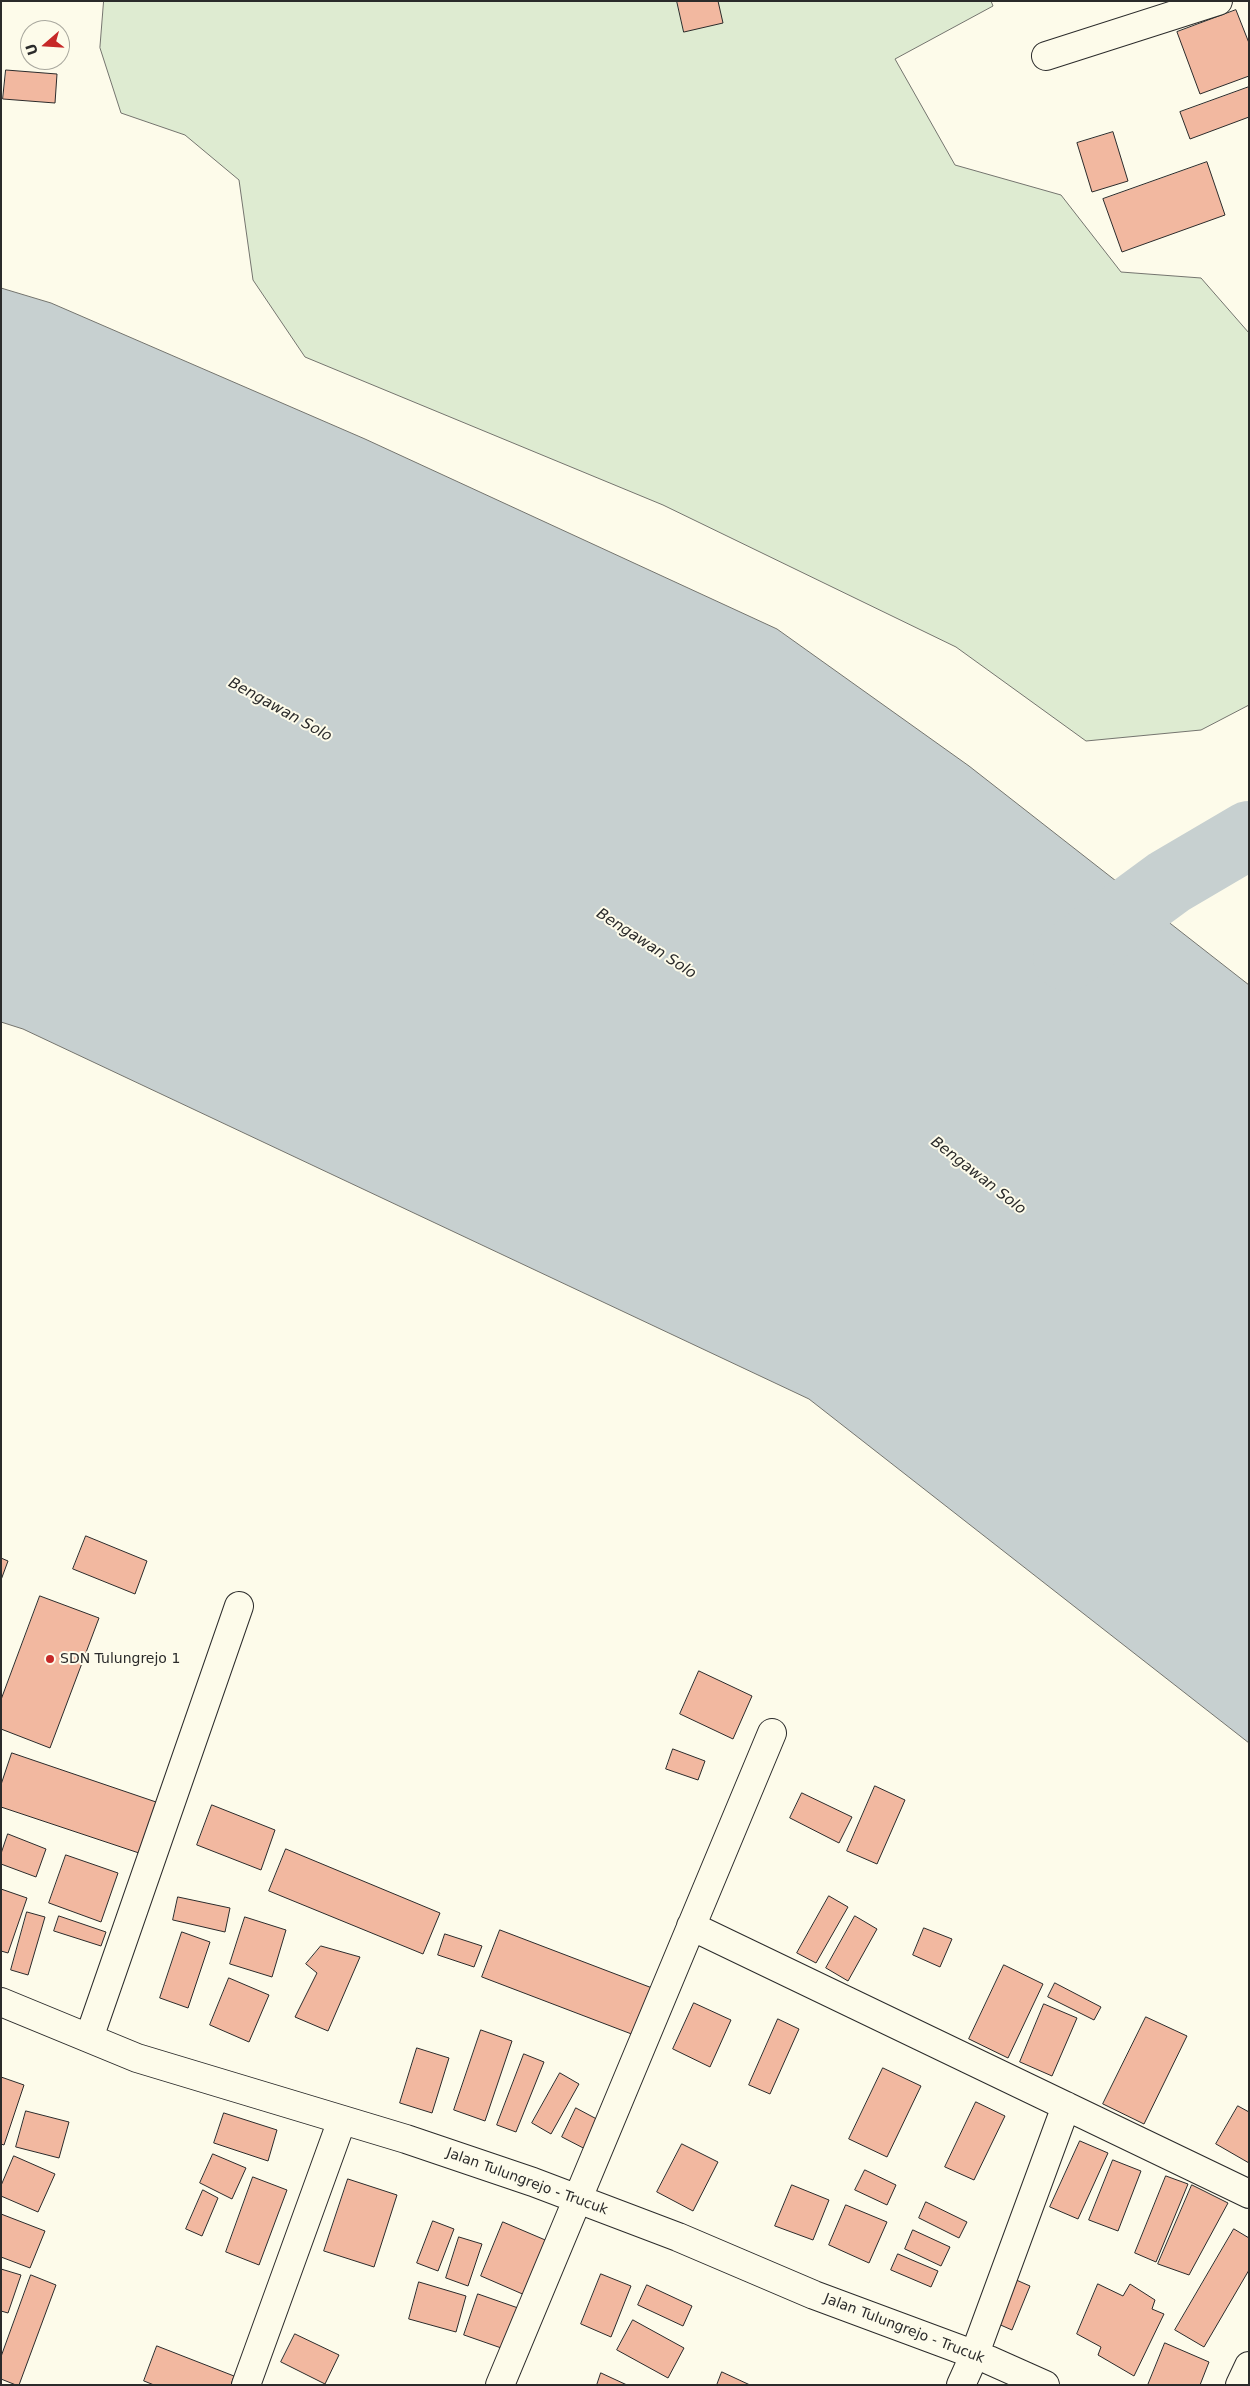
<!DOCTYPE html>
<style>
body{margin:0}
#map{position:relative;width:1250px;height:2386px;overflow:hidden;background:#fdfbea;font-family:"DejaVu Sans",sans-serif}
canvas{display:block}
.frame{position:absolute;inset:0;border:2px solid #2b2b2b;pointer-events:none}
.north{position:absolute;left:20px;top:20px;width:50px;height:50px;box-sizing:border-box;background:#fdfbea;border:1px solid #a9a89e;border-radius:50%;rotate:251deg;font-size:14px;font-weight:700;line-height:20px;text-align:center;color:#2b2b2b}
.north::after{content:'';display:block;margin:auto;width:18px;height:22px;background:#c62828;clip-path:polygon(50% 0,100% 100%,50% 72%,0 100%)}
</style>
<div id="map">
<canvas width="1250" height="2386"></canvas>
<div class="frame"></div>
<div class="north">U</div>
</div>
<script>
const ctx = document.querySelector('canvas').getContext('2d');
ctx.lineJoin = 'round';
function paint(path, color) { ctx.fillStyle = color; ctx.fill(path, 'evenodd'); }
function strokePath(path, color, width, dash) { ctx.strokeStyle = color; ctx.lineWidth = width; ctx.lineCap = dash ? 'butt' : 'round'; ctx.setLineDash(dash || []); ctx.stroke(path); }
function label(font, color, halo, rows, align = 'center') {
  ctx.font = font + ' "DejaVu Sans",sans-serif'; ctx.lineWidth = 4; ctx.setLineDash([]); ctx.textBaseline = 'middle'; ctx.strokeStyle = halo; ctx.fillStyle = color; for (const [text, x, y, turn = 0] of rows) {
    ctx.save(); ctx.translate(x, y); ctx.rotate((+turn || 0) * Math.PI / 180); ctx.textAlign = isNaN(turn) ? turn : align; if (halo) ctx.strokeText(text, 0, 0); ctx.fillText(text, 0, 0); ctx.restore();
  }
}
const green = new Path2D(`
 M104,1H991L993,6L895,59L955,165L1061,195L1121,272L1201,278L1249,333V705L1201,730L1086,741L956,647L663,505L305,357L253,280L239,180L185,135L121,113L100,48Z`);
const water = new Path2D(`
 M1,288L51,303L365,439L777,629L969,766L1249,985V1743L809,1399L23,1029L1,1022Z`);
const river = new Path2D(`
 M1067,957L1169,882L1249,835`);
const building = new Path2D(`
 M677,1H718L723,23L684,32Z
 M1236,10L1249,43V76L1200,94L1177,32Z
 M6,70L57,74L55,103L3,99Z
 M1249,87V117L1190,139L1180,112Z
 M1113,132L1128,181L1092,192L1077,143Z
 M1207,162L1225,215L1122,252L1103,199Z
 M86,1536L147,1561L135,1594L73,1569Z
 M1,1558L8,1561L1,1580Z
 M40,1596L99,1618L50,1748L1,1729V1700Z
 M699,1671L752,1696L733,1739L680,1714Z
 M673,1749L705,1761L698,1780L666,1769Z
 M12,1753L159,1803L142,1854L1,1807V1785Z
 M875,1786L905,1800L877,1864L847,1851Z
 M802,1793L852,1817L839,1843L790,1818Z
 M212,1805L275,1830L261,1870L197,1845Z
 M8,1834L46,1849L36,1877L1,1864V1854Z
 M286,1849L440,1913L423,1954L269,1891Z
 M66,1855L118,1873L101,1922L49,1903Z
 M1,1889L27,1898L8,1953L1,1951Z
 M829,1896L848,1907L816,1963L797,1953Z
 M178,1897L230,1908L225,1932L173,1920Z
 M27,1912L45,1917L28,1975L11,1970Z
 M59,1916L106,1932L101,1946L54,1931Z
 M855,1916L877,1929L848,1981L826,1968Z
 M245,1917L286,1930L272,1977L230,1964Z
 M924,1928L952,1939L940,1967L913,1955Z
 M500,1930L660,1991L642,2038L482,1977Z
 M182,1932L210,1942L188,2008L160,1998Z
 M445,1934L482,1946L474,1967L438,1955Z
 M321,1946L360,1957L328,2031L295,2017L317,1973L306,1964Z
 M1004,1965L1043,1984L1008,2058L969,2039Z
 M229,1978L269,1995L249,2042L210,2025Z
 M1055,1983L1101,2007L1094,2020L1048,1997Z
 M694,2003L731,2020L710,2067L673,2049Z
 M1044,2004L1077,2018L1052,2076L1020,2062Z
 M1146,2017L1187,2036L1144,2124L1103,2104Z
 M778,2019L799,2029L770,2094L749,2085Z
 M481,2030L512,2041L485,2121L454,2110Z
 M417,2048L449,2058L432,2113L400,2103Z
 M524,2054L544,2062L516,2132L497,2125Z
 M883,2068L921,2086L887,2157L849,2139Z
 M560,2073L579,2084L551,2134L532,2123Z
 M1,2077L24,2085L4,2145L1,2144Z
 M976,2102L1005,2116L974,2180L945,2167Z
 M1238,2106L1249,2112V2163L1216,2144Z
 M576,2108L606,2124L591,2152L562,2137Z
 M26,2111L69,2122L59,2158L16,2147Z
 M224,2113L277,2130L268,2161L214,2143Z
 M1080,2141L1108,2153L1078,2219L1050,2207Z
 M682,2144L718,2162L693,2211L657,2192Z
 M213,2154L246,2168L232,2199L200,2183Z
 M14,2156L55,2174L38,2212L1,2196V2186Z
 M1113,2160L1141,2171L1118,2231L1089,2220Z
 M865,2170L896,2185L887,2205L855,2190Z
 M1166,2176L1188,2184L1156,2262L1135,2253Z
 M253,2177L287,2190L259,2265L226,2252Z
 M348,2179L397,2195L374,2267L324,2251Z
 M792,2185L829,2200L813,2240L775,2226Z
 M1192,2185L1228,2203L1189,2275L1158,2264Z
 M203,2190L218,2198L202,2236L186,2229Z
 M926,2202L967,2222L959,2238L919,2218Z
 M846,2205L887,2222L869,2263L829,2245Z
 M1,2214L45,2231L30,2268L1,2257Z
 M433,2221L454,2229L438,2271L417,2263Z
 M503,2222L557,2245L534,2299L481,2276Z
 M1234,2229L1249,2238V2270L1204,2347L1175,2330Z
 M913,2230L950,2247L941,2266L905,2249Z
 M459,2237L482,2244L468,2286L446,2278Z
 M898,2254L938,2271L931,2287L891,2270Z
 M1,2269L21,2275L8,2313L1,2311Z
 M601,2274L631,2286L611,2337L581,2324Z
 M31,2275L56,2285L19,2385H16L1,2379V2357Z
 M1014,2279L1030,2286L1012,2330L996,2323Z
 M419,2282L466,2296L456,2332L409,2319Z
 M1098,2284L1123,2296L1130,2284L1155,2300L1152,2309L1164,2314L1134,2376L1098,2355L1101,2347L1077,2334Z
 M647,2285L692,2306L683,2326L638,2305Z
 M478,2294L521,2309L507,2350L464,2335Z
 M633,2320L684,2348L668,2378L617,2350Z
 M295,2334L339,2355L325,2384L281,2362Z
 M1165,2343L1209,2362L1200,2385H1148Z
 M157,2346L234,2376L231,2385H154L144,2381Z
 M722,2372L750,2385H717Z
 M601,2373L627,2385H597Z`);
const minor = new Path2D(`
 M1046,56L1218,1
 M691,1926L1249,2194
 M1,2002L137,2058L406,2139L533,2182L678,2237L814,2295L989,2360L1045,2385
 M89,2038L239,1606
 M246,2385L342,2120
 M500,2385L772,1733
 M961,2385L974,2356L1066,2106
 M1240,2385L1249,2366`);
const markers = [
 [50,1659,5,"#c62828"]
];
const poiNames = [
 ["SDN Tulungrejo 1",60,1659]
];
const streetNames = [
 ["Jalan Tulungrejo - Trucuk",527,2182,20],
 ["Jalan Tulungrejo - Trucuk",904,2329,21]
];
const waterNames = [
 ["Bengawan Solo",280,710,29],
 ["Bengawan Solo",646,944,33],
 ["Bengawan Solo",978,1176,38]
];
paint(green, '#deebd1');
strokePath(green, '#74746e', 1);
paint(water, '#c7d0d0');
strokePath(water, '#74746e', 1);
strokePath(river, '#c7d0d0', 68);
paint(building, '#f2b8a0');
strokePath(building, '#2b2b2b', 1);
strokePath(minor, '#2b2b2b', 30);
strokePath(minor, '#fdfbea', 28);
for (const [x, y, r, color] of markers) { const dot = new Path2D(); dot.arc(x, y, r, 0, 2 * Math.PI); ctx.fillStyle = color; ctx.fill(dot); strokePath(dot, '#fdfbea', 2); }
label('14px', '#2b2b2b', '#fdfbea', poiNames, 'left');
label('14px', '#2b2b2b', '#fdfbea', streetNames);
label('italic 15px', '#2b2b2b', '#fdfbea', waterNames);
</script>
